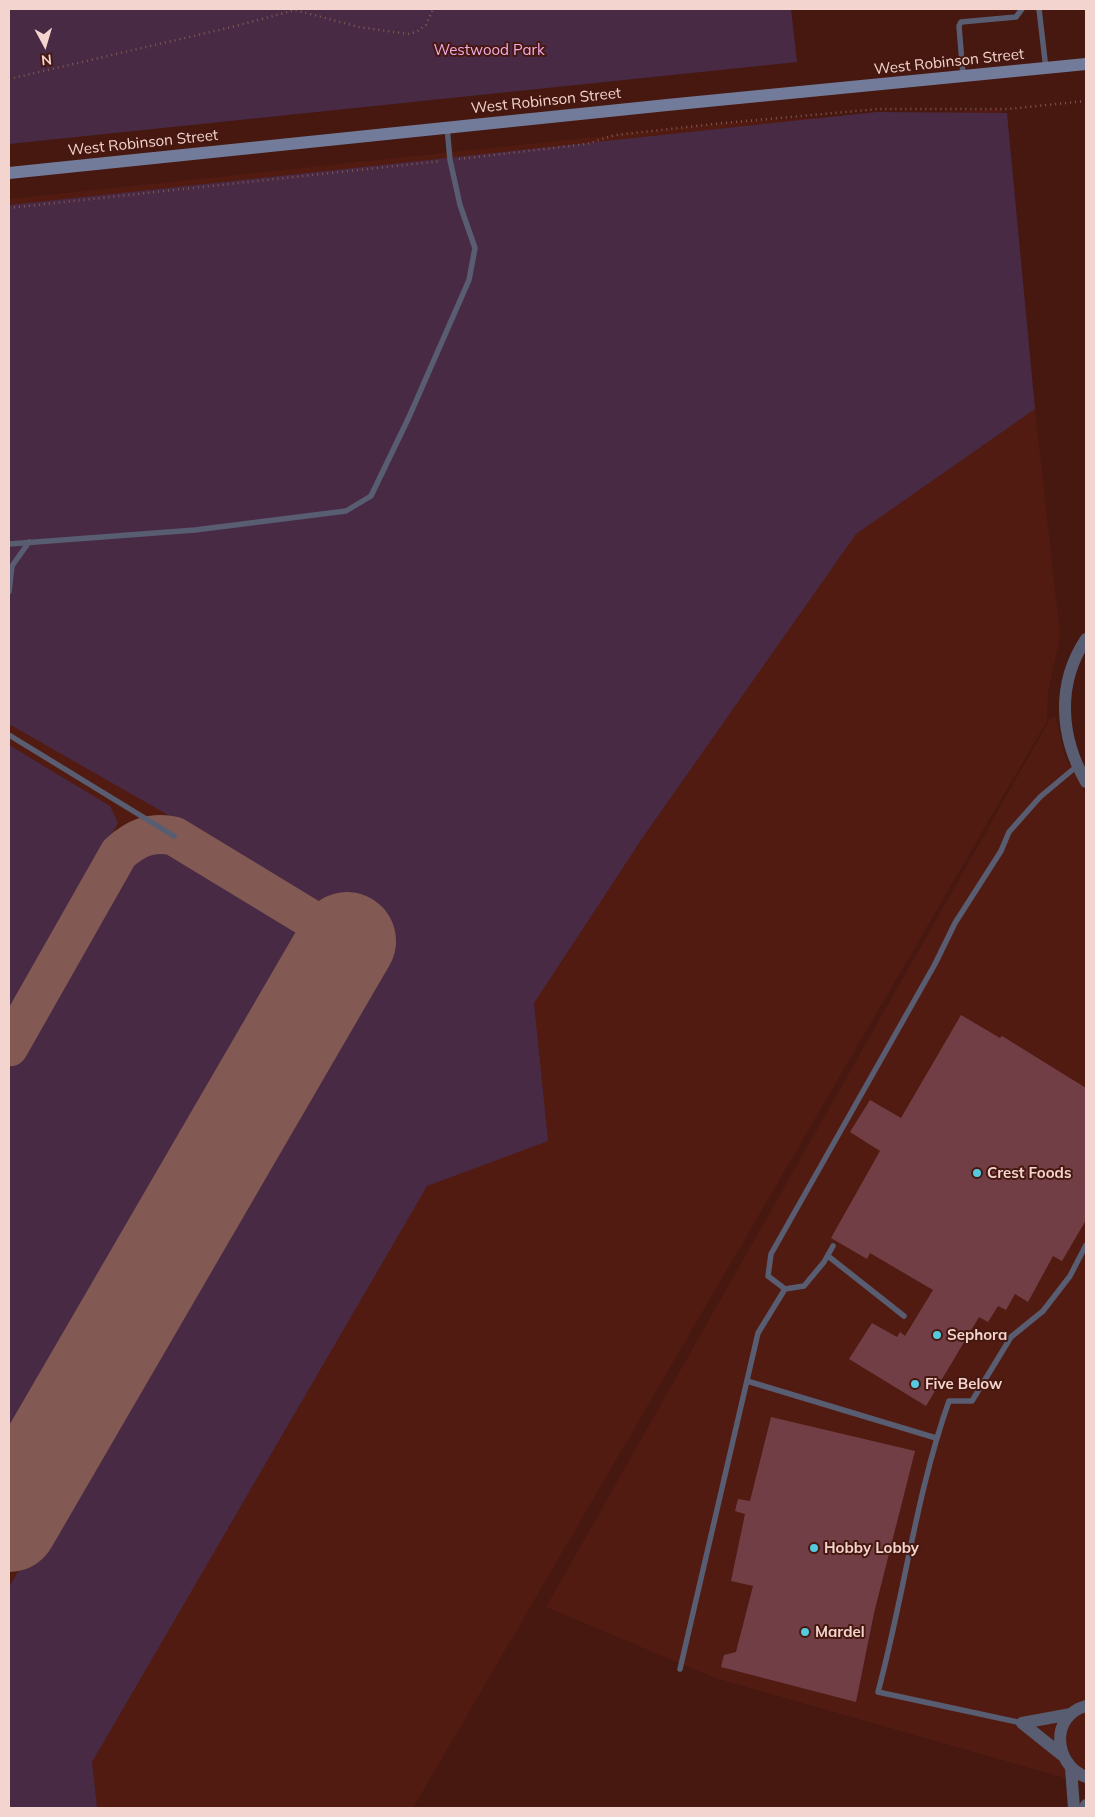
<!DOCTYPE html>
<style>
body{margin:0}
#map{position:relative;width:1095px;height:1817px;overflow:hidden;background:#461810;font-family:Mulish,sans-serif}
canvas{display:block}
.frame{position:absolute;inset:0;border:10px solid #f3d4ce;pointer-events:none}
.north{position:absolute;left:20px;top:20px;width:50px;height:50px;-webkit-text-stroke:4px #461810;paint-order:stroke;rotate:174deg;font-size:14px;font-weight:700;line-height:20px;text-align:center;color:#f3d4ce}
.north::after{content:'';display:block;margin:auto;width:18px;height:22px;background:#f3d4ce;clip-path:polygon(50% 0,100% 100%,50% 72%,0 100%)}
</style>
<div id="map">
<canvas width="1095" height="1817"></canvas>
<div class="frame"></div>
<div class="north">N</div>
</div>
<script>
const ctx = document.querySelector('canvas').getContext('2d');
ctx.lineJoin = 'round';
function paint(path, color) { ctx.fillStyle = color; ctx.fill(path, 'evenodd'); }
function strokePath(path, color, width, dash) { ctx.strokeStyle = color; ctx.lineWidth = width; ctx.lineCap = dash ? 'butt' : 'round'; ctx.setLineDash(dash || []); ctx.stroke(path); }
function label(font, color, halo, rows, align = 'center') {
  ctx.font = font + ' Mulish,sans-serif'; ctx.lineWidth = 4; ctx.setLineDash([]); ctx.textBaseline = 'middle'; ctx.strokeStyle = halo; ctx.fillStyle = color; for (const [text, x, y, turn = 0] of rows) {
    ctx.save(); ctx.translate(x, y); ctx.rotate((+turn || 0) * Math.PI / 180); ctx.textAlign = isNaN(turn) ? turn : align; if (halo) ctx.strokeText(text, 0, 0); ctx.fillText(text, 0, 0); ctx.restore();
  }
}
const built = new Path2D(`
 M1002,109L1059,626V641L1048,694L1047,721L413,1808H9V199L745,121Z
 M1055,716L1065,756L1086,795V1784L715,1678L546,1607L1050,719Z`);
const green = new Path2D(`
 M9,9H791L797,62L9,144Z
 M876,112L1007,113L1035,409L856,534L643,837L534,1003L548,1141L427,1186L92,1762L97,1808H9V1587L390,931L333,899L329,907L9,724V205Z
 M9,745L110,806L118,823L9,1016Z
 M153,846L173,851L283,914L295,927L298,958L9,1456V1071L130,863L141,851Z`);
const taxiway = new Path2D(`
 M9,1047L119,853C136,838 151,831 174,836L347,941`);
const runway = new Path2D(`
 M9,1523L347,941`);
const building = new Path2D(`
 M961,1015L1000,1038L1002,1036L1086,1088V1220L1062,1261L1053,1256L1028,1302L1015,1294L1006,1310L998,1306L988,1322L979,1317L926,1406L849,1359L872,1323L897,1337L900,1332L905,1336L933,1290L870,1253L867,1259L831,1238L880,1151L850,1132L870,1100L901,1118Z
 M771,1417L915,1451L874,1613L856,1702L721,1667L724,1655L736,1652L753,1586L731,1581L745,1514L735,1511L738,1499L750,1501Z`);
const path = new Path2D(`
 M9,79L232,27L295,10L359,27L408,34L416,32L426,25L433,9
 M459,159L587,144L615,135L723,123L879,109H1008L1086,101
 M9,208L441,161`);
const service = new Path2D(`
 M1039,9L1046,69
 M963,75L959,26L961,22L1016,17L1022,9
 M9,544L195,530L346,511L371,496L409,417L469,280L475,248L460,205L450,160L447,127
 M9,592L12,566L29,542
 M9,735L174,836
 M833,1246L824,1262L804,1286L785,1289L768,1276L771,1254L935,964L955,923L1001,851L1009,832L1040,797L1077,766
 M828,1256L904,1316
 M747,1381L936,1438
 M680,1669L758,1333L785,1289
 M1022,1723L878,1692C904,1596 916,1494 949,1401H972L1011,1337L1043,1311L1070,1276L1086,1245`);
const tertiary = new Path2D(`
 M1086,639C1056,684 1060,737 1086,782
 M1086,1706C1049,1716 1054,1765 1086,1777
 M1062,1755L1022,1723L1071,1714
 M1071,1768L1074,1808
 M1085,1808L1086,1805`);
const secondary = new Path2D(`
 M9,173L667,105L1086,64`);
const markers = [
 [977,1173,5,"#55cadf"],
 [937,1335,5,"#55cadf"],
 [915,1384,5,"#55cadf"],
 [814,1548,5,"#55cadf"],
 [805,1632,5,"#55cadf"]
];
const parkNames = [
 ["Westwood Park",489,50]
];
const streetNames = [
 ["West Robinson Street",949,62,-6],
 ["West Robinson Street",546,101,-6],
 ["West Robinson Street",143,143,-6]
];
const poiNames = [
 ["Crest Foods",987,1173],
 ["Sephora",947,1335],
 ["Five Below",925,1384],
 ["Hobby Lobby",824,1548],
 ["Mardel",815,1632]
];
paint(built, '#511b12');
paint(green, '#482a44');
strokePath(taxiway, '#835a53', 39);
strokePath(runway, '#835a53', 98);
paint(building, '#723e45');
strokePath(path, '#825952', 2.5, [1, 4]);
strokePath(service, '#585d71', 5.5);
strokePath(tertiary, '#585d71', 12);
strokePath(secondary, '#727b9a', 12);
for (const [x, y, r, color] of markers) { const dot = new Path2D(); dot.arc(x, y, r, 0, 2 * Math.PI); ctx.fillStyle = color; ctx.fill(dot); strokePath(dot, '#461810', 2); }
label('15px', '#f2ace7', '#461810', parkNames);
label('15px', '#f3d4ce', '#461810', streetNames);
label('bold 15px', '#f3d4ce', '#461810', poiNames, 'left');
</script>
